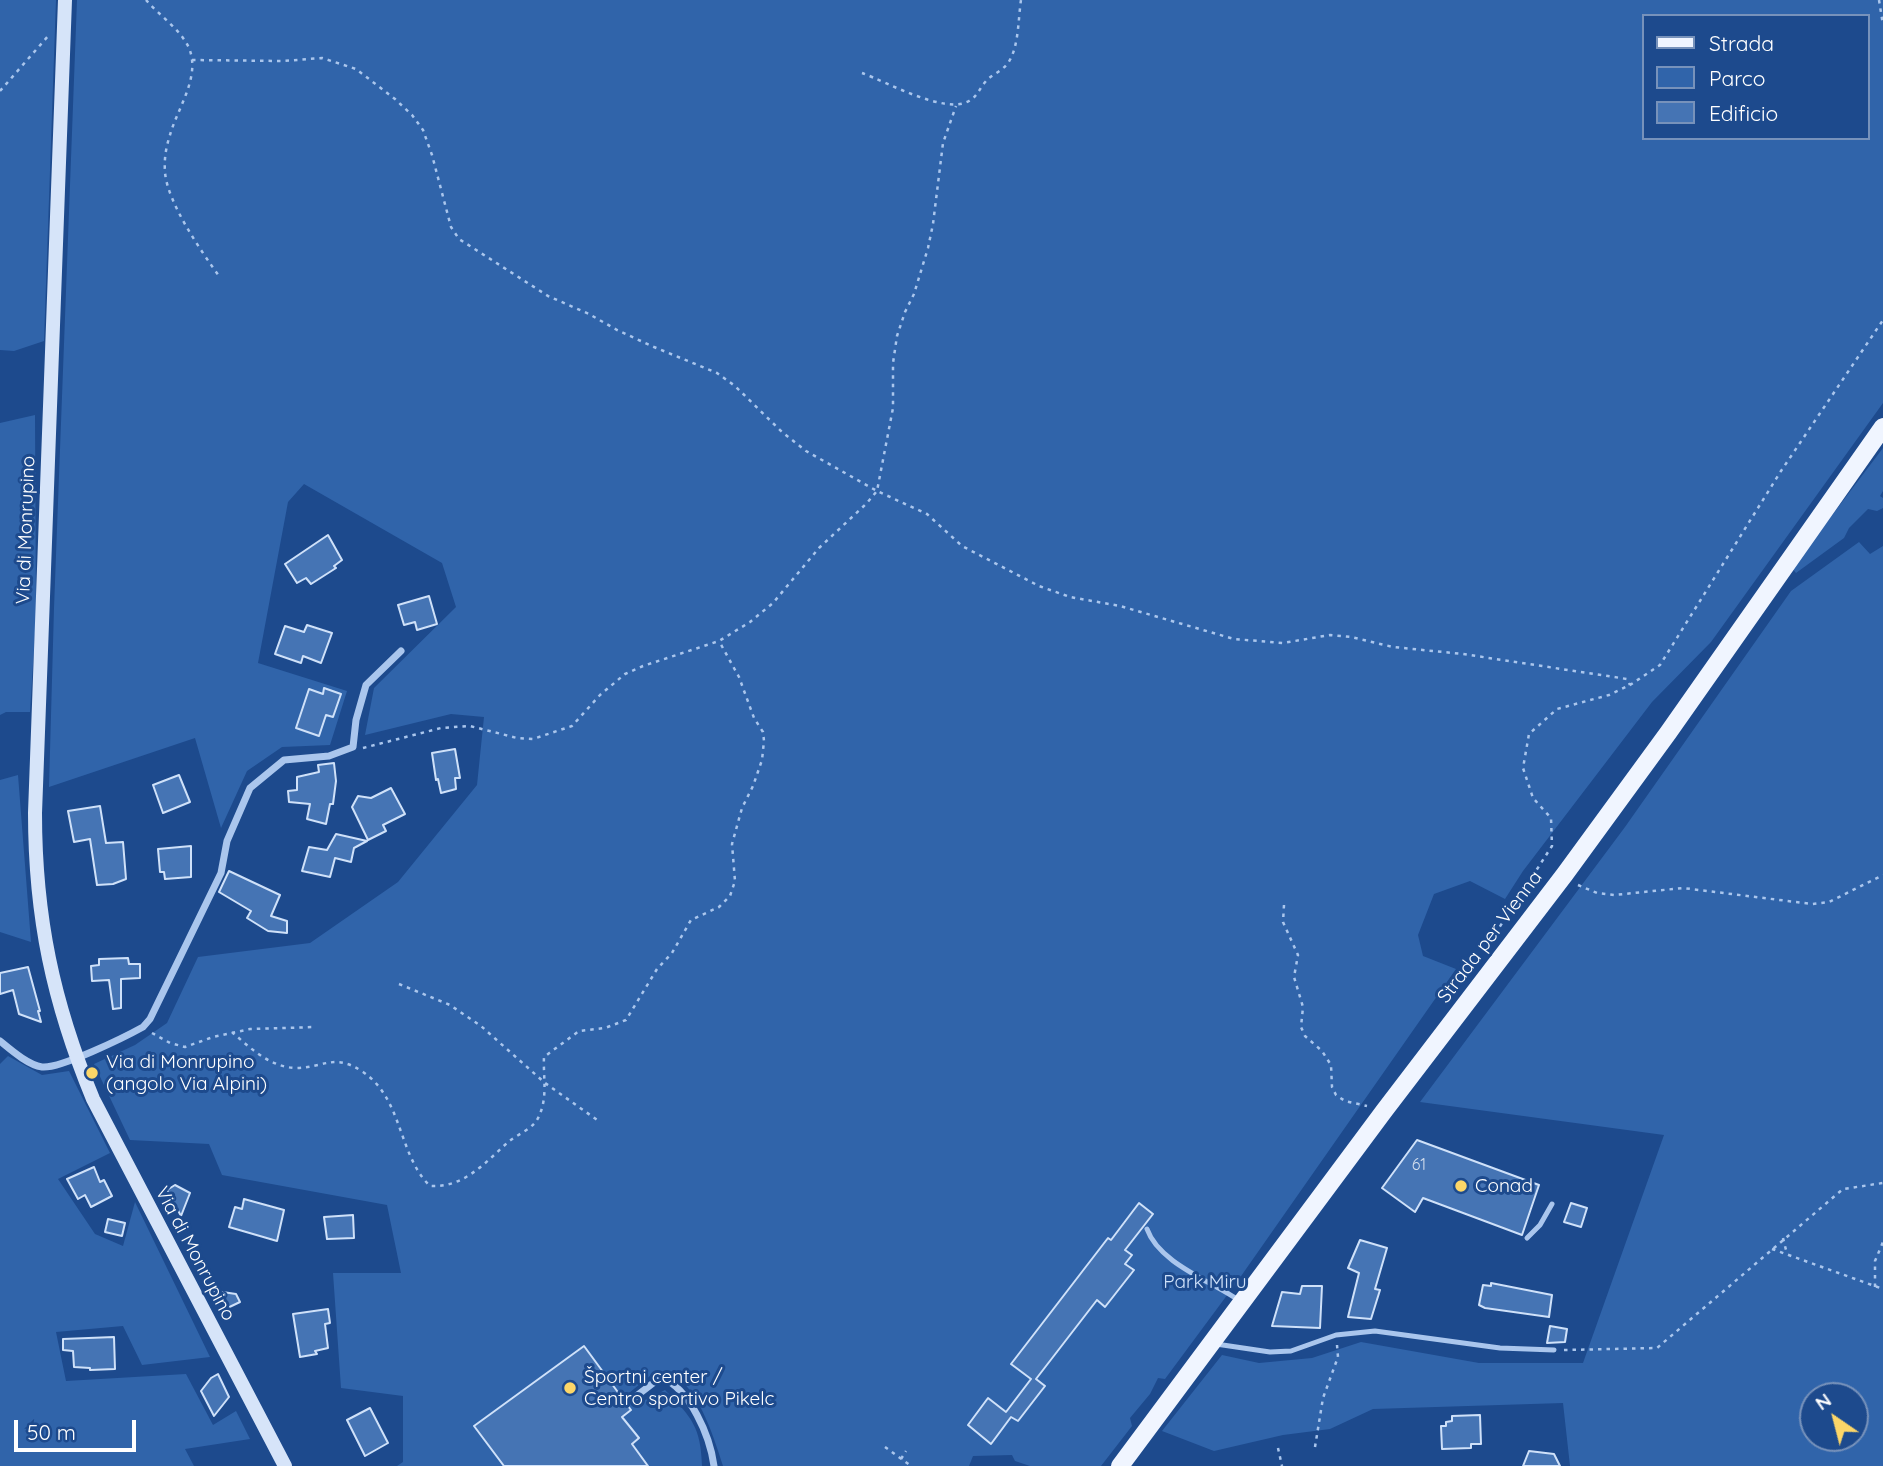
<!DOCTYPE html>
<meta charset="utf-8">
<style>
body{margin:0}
#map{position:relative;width:1883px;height:1466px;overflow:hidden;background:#1d4a8d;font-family:Quicksand,sans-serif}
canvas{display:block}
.legend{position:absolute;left:1642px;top:14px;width:228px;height:126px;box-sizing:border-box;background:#1d4a8d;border:2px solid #7792bb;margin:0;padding:9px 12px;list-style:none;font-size:21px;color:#fff}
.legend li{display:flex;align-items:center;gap:14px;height:35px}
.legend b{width:35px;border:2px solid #7792bb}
.north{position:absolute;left:1799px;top:1382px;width:70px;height:70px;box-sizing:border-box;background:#1d4a8d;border:2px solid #7792bb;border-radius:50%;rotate:325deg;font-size:19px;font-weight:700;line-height:28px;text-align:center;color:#fff}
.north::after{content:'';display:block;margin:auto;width:24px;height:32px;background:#fcd668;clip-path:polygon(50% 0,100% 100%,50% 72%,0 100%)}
.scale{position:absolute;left:14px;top:1420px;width:122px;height:32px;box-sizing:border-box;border:4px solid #fff;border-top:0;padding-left:9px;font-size:21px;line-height:24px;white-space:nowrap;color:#fff;-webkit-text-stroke:5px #1d4a8d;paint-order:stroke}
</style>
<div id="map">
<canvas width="1883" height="1466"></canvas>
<ul class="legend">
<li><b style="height:9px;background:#f0f5ff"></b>Strada</li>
<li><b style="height:19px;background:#3064aa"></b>Parco</li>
<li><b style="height:19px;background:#4574b4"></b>Edificio</li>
</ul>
<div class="north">N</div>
<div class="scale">50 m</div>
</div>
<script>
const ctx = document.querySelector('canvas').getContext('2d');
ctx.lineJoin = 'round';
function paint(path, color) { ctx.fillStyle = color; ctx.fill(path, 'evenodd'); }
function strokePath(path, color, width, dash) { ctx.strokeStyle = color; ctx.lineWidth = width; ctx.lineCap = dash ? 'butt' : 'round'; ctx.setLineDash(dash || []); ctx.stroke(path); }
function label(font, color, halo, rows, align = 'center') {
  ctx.font = font + ' Quicksand,sans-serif'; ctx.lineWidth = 6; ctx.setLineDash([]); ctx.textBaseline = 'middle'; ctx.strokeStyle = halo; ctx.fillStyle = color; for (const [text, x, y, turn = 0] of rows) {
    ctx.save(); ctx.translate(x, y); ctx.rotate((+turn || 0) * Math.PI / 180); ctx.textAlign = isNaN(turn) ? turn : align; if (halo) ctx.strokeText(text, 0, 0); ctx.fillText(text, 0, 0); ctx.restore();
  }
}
const green = new Path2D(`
 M0,0H56L44,341L14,351L0,350Z
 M77,0H1883V403L1711,642L1652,702L1523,871L1505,899L1470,881L1434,894L1418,935L1423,956L1456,969L1239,1279L1165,1379L1158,1378L1150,1394L1130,1418L1132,1426L1101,1466H1030L1015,1461L1012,1455L973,1456L969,1466H723C715,1441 700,1392 677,1378C671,1375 662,1374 656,1371L629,1393L637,1404L665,1390C692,1417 701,1428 702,1466H397L403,1462V1396L341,1388L333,1273H401L387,1205L222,1175L209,1144L130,1140L94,1064L135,1045L167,1023L198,957L310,943L398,882L477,785L484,717L451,714L365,735L374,688L456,607L442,563L304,484L288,502L258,663L347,691L330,745L282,747L247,771L221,828L195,738L49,787L54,608ZM1643,16H1867V138H1643Z
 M35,415L36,617L30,712H6L0,715V423Z
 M1883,448V491L1880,496L1883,498V508L1877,511L1868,509L1849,528L1844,538L1796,573L1792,568Z
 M1859,542L1870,554L1883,546V1466H1570L1563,1403L1373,1409L1330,1429L1283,1435L1214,1451L1162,1431L1222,1355L1259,1363L1312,1358L1361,1342L1479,1363H1583L1664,1135L1420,1102L1625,827L1791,591ZM1813,1396H1855V1438H1813Z
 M18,775L31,942L0,932V780Z
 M8,1056L42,1075L69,1071L110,1153L58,1179L95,1234L123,1246L135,1202L210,1357L142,1365L123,1326L56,1332L66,1381L186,1374L213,1425L236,1411L250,1439L185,1449L194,1466H0V1064Z`);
const building = new Path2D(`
 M328,535L342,560L334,566L336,568L311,584L306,578L297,583L285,564Z
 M429,596L437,624L417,630L415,622L404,625L398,605Z
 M307,625L332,633L321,663L303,656L301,663L275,654L285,626L304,632Z
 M324,688L341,694L333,717L326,715L319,736L296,728L309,689L323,694Z
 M455,749L460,778H455L456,789L441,793L438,779L436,780L432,753Z
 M334,763L336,781L333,804H330L326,824L307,819L310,804L289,802L288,791L297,790V777L319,772L318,765Z
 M179,775L190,802L163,813L153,785Z
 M391,788L405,814L383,825L386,831L368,840L352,807L358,796L371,798Z
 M100,806L106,843L123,842L126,879L113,884L97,885L90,839L74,842L68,811Z
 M336,834L367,841L354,848L351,862L335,858L330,877L302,871L309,847L327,850Z
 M191,846V877L165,879L164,872H160L158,849Z
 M229,871L280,895L271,916L287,921V933L268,931L247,918L251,911L219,892Z
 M128,958L129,964H140V978L121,979V1008L113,1009L109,980L92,981L91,966L99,965V959Z
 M28,967L40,1011H38L41,1022L19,1014L13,990L0,994V973Z
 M1417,1140L1539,1185L1522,1235L1423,1198L1415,1212L1382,1188Z
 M94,1167L100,1182L104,1180L112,1196L91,1207L85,1195L78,1199L67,1179Z
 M175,1185L190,1193L181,1216L167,1190Z
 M244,1199L284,1210L277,1241L229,1227L235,1207L242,1209Z
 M1139,1203L1153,1214L1125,1250L1132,1255L1125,1264L1134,1270L1105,1307L1097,1300L1036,1379L1045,1386L1018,1421L1011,1417L991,1444L968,1425L988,1398L1006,1412L1031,1379L1011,1364L1108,1238L1111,1240Z
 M1571,1203L1587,1208L1581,1227L1564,1222Z
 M353,1215L354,1238L327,1239L324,1217Z
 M108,1219L125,1223L122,1236L105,1232Z
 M1360,1240L1387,1248L1375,1289L1380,1290L1371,1319L1348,1317L1359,1273L1348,1268Z
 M1491,1283L1552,1295L1549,1317L1485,1308L1479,1305L1483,1285L1491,1286Z
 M1302,1286H1322L1320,1328L1272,1326L1282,1292L1300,1294Z
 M209,1290L236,1294L240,1302L221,1311Z
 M328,1309L330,1323L325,1324L328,1348L315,1351L317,1354L300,1357L293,1314Z
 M1550,1326L1567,1329L1565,1342L1547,1343Z
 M114,1337L115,1369L90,1370V1368L74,1367L73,1351L63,1350V1339Z
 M584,1346L631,1410L622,1417L639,1438L632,1444L648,1466H504L474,1426Z
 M218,1374L229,1397L214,1416L201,1391L211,1378Z
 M370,1408L388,1443L365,1456L347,1420Z
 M1480,1415L1481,1444H1471V1448L1442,1449L1441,1426H1446V1422L1452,1421V1416Z
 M1529,1451L1554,1454L1560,1466H1523Z`);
const path = new Path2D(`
 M146,0C159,15 181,30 189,48C201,77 177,109 170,135C166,147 164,159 165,172C167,202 201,251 219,276
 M1879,0L1883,25
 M192,60L283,61L322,58L356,69L395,99L412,115L423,130L432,155L451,227L459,239L548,296L589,314L617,330L654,347L717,373L735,386L782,432L806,451L877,491L927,514L962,546L1039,586L1070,597L1120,606L1234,639L1283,643L1330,635L1351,637L1393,647L1463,654L1627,679L1630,685
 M862,73C887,82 945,115 969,101C978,96 980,87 987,80C993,74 1002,71 1008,63C1019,47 1018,20 1021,0
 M0,91L49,35
 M363,748L441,728L470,726L517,738L533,739L572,726L600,695L625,674L643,666L719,641L750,622L773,603L819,548L866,504L877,491L893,408V363L897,336L905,312L914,294L928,248L933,224L943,143L956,106
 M1578,885L1597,893L1614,895L1683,888L1812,904L1829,902L1883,875
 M1284,905L1283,922L1298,955L1294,977L1303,1007L1301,1027L1305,1036L1322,1051L1331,1065L1332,1087L1336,1095L1345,1101L1367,1106
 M1486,948L1552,846L1551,818L1533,798L1523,768L1529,734L1557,709L1609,695L1630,685L1660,665L1781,471L1883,320
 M399,984L450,1005L481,1026L545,1083L600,1122
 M232,1032C250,1048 271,1068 297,1068C325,1067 335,1053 363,1072C403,1099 398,1155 430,1186C463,1188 484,1164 507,1143C517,1134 534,1129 539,1116C548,1097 543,1077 544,1057L579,1031L605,1028L626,1020L657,969L672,953L691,920L719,907L730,896L735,881L732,844L742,808L753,786L762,760L764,741L763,732L754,718L739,677L719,641
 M152,1033L170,1043L185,1047L213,1037L250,1029L315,1027
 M1783,1238L1787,1254
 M1772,1249L1883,1289
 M1875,1287V1261L1883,1242
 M1564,1350L1657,1348L1843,1189L1883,1183
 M885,1447L911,1466
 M1315,1447L1323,1398L1338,1357L1337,1345
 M1278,1448L1282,1466
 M901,1459L906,1451`);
const lane = new Path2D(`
 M1147,1229C1159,1263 1211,1281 1240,1301
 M1527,1238L1540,1225L1552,1204
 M1216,1344L1270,1352L1291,1351L1336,1335L1375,1331L1500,1348L1554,1350`);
const street = new Path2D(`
 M0,1041C11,1050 28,1065 42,1067C60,1069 125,1037 143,1027L150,1019L221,873L227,841L250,788L284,760L329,756L353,747L356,720L366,685L401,651
 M635,1397L661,1377C690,1389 710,1436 714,1466`);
const secondary = new Path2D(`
 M65,0L35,813C35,917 53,1002 93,1099L285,1466`);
const primary = new Path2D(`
 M1120,1466L1384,1111L1565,874L1668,733L1883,427`);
const markers = [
 [92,1073,7,"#fcd668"],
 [1461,1186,7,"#fcd668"],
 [570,1388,7,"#fcd668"]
];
const numberNames = [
 ["61",1419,1165]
];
const streetNames = [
 ["Via di Monrupino",26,530,-88],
 ["Strada per Vienna",1490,937,-53],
 ["Via di Monrupino",195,1254,62]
];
const poiNames = [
 ["Via di Monrupino",106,1062],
 ["(angolo Via Alpini)",106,1084],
 ["Conad",1475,1186],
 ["Športni center /",584,1377],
 ["Centro sportivo Pikelc",584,1399]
];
const parkNames = [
 ["Park Miru",1205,1282]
];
paint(green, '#3064aa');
paint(building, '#4574b4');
strokePath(building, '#cfe1f9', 2);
strokePath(path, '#aac6ed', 2.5, [3.5, 5]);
strokePath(lane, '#aac6ed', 5);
strokePath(street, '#aac6ed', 7);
strokePath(secondary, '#d6e4f9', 14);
strokePath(primary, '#f0f5ff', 18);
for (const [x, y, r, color] of markers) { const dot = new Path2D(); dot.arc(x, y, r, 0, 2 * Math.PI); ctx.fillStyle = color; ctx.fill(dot); strokePath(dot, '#1d4a8d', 2.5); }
label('16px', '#d0dcec', null, numberNames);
label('19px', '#fff', '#1d4a8d', streetNames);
label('19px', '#fff', '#1d4a8d', poiNames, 'left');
label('19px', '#cfe1f9', '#1d4a8d', parkNames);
</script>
